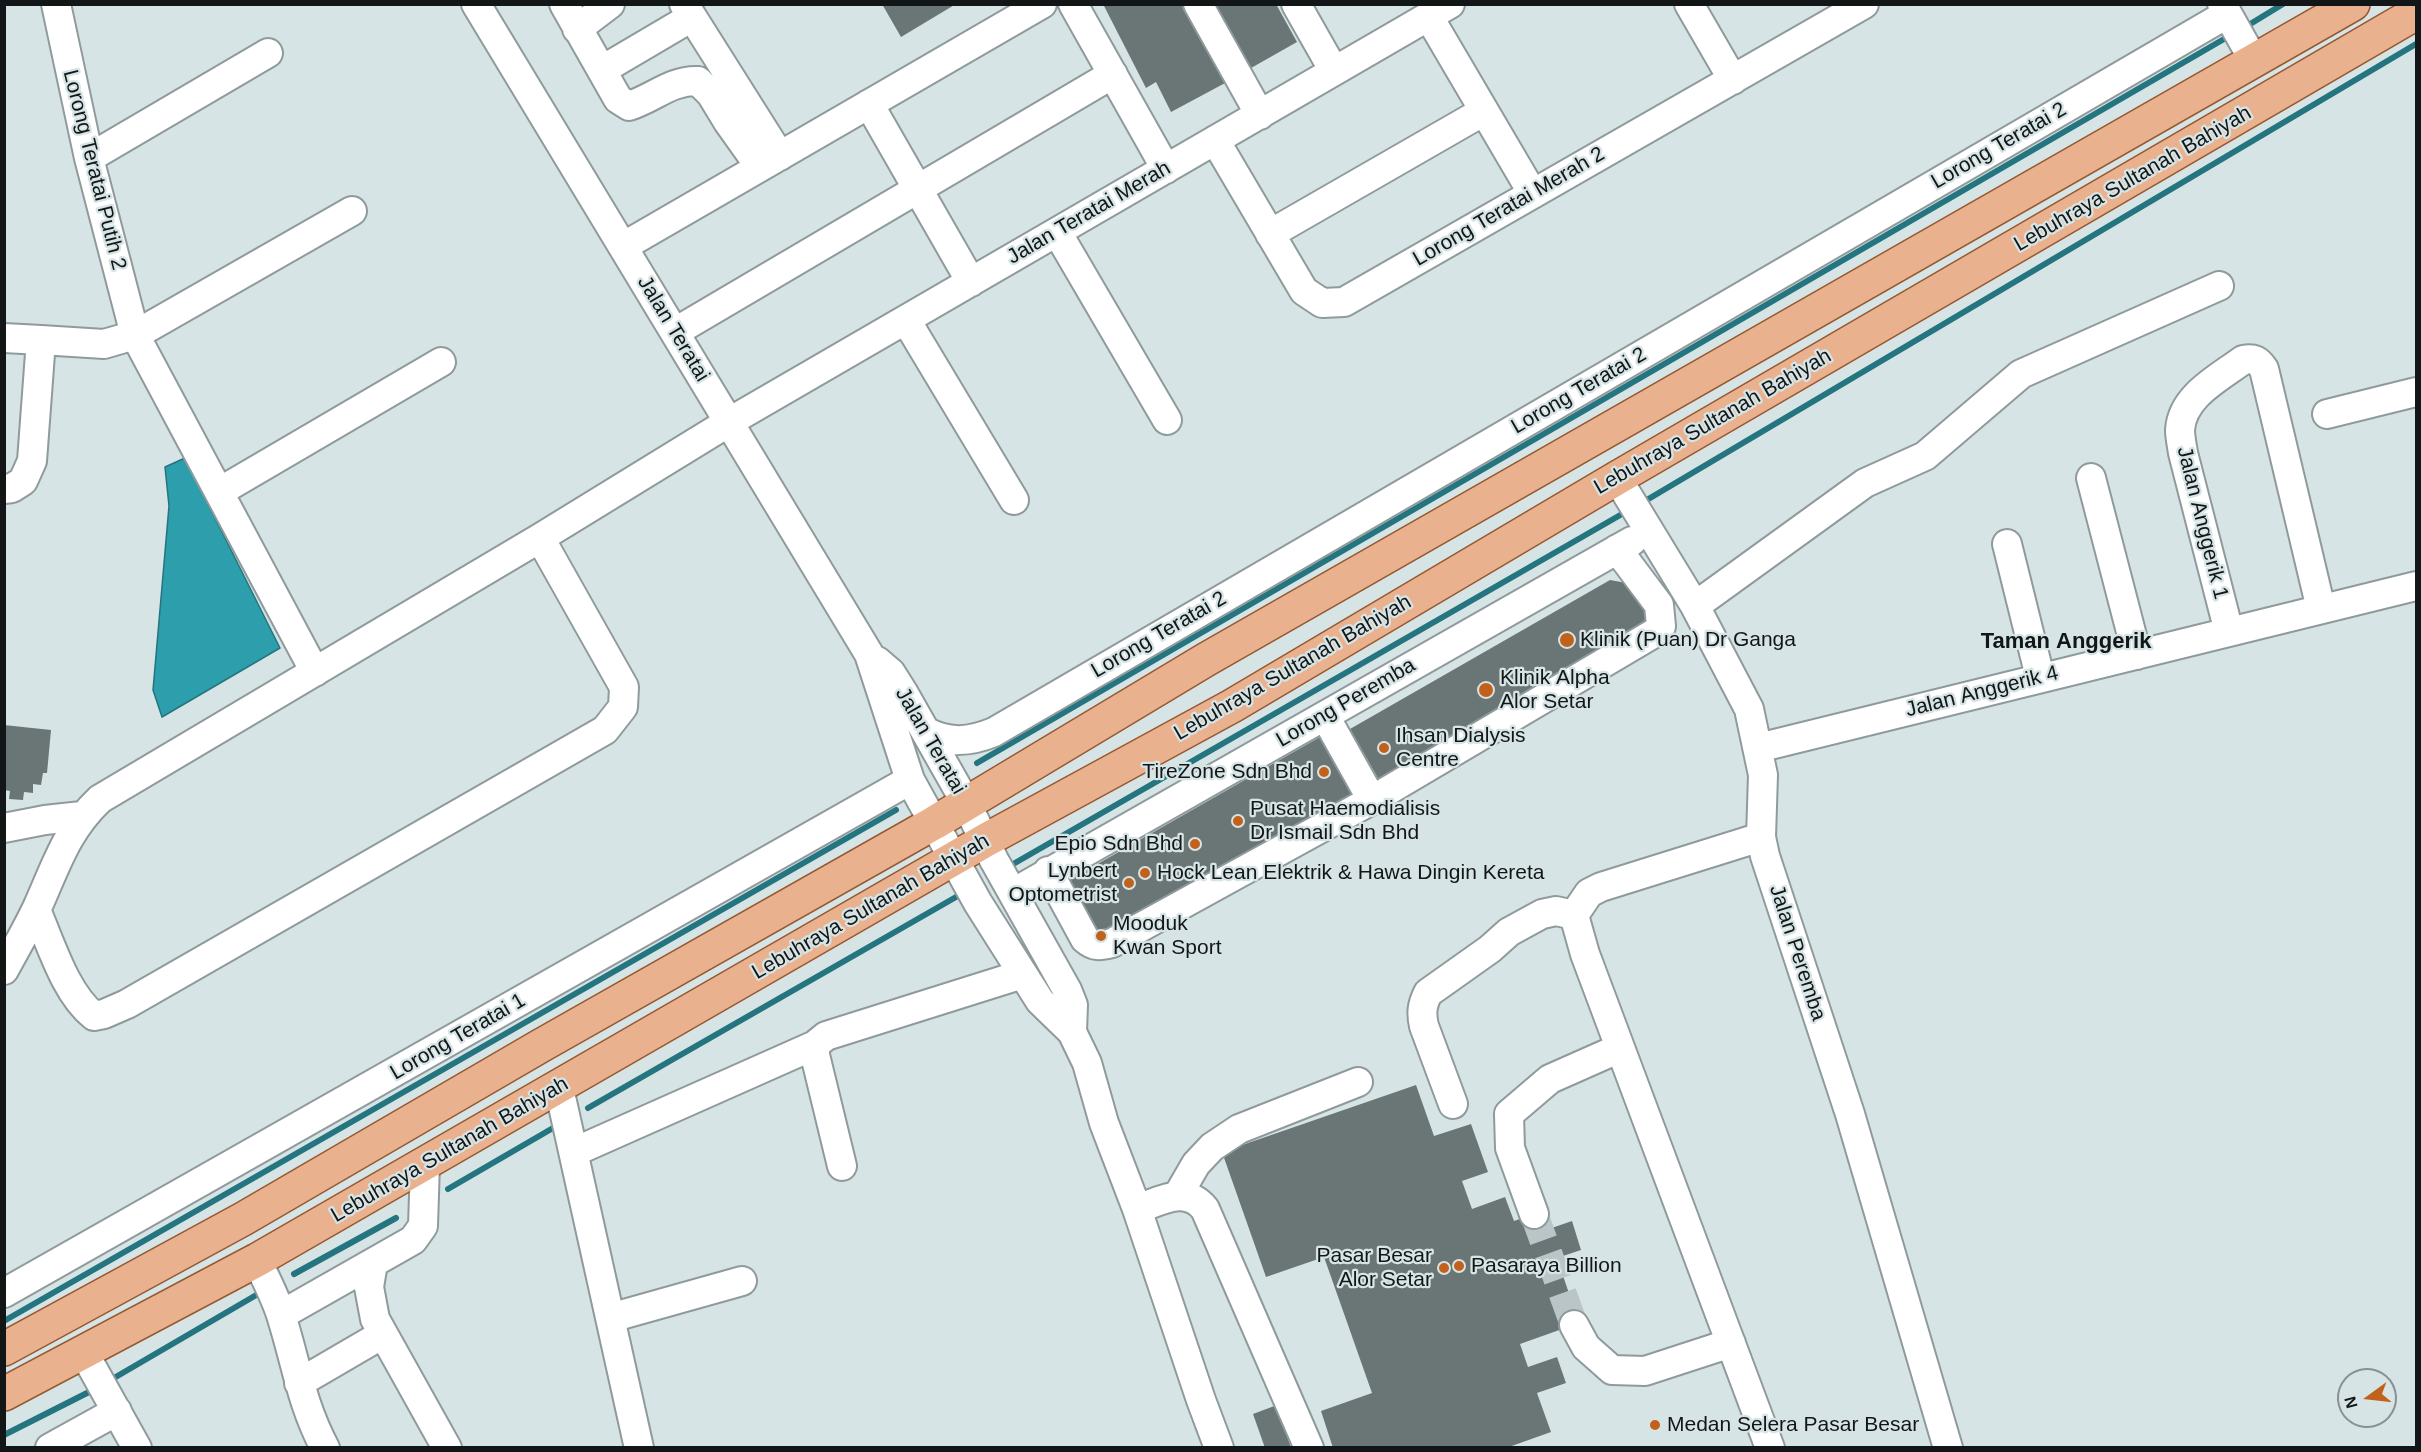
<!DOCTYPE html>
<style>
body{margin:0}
#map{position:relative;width:2421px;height:1452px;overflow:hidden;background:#d7e4e5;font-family:Arial,sans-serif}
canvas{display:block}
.frame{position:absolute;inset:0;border:6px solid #121617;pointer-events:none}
.north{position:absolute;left:2337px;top:1368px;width:60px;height:60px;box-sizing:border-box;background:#d7e4e5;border:2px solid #889293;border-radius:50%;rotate:255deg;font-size:16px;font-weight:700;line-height:24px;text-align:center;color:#121617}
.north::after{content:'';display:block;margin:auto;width:21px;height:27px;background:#c1611c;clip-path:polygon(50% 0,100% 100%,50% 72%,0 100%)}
</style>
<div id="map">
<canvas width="2421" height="1452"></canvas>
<div class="frame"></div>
<div class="north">N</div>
</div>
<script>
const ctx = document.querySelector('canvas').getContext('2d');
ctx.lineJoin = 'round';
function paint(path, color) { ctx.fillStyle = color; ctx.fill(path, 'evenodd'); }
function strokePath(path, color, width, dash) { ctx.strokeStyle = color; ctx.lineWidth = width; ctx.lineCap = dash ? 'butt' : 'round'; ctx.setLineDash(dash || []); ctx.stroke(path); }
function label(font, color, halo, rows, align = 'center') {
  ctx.font = font + ' Arial,sans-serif'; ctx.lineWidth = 4.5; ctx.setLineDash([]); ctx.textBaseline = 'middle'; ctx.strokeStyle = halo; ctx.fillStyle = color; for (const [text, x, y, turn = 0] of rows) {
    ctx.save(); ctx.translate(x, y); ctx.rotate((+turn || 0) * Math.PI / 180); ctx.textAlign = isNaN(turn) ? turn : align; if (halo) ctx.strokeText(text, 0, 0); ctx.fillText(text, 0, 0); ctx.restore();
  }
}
const water = new Path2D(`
 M185,458L280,648L162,717L153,690L169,506L165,467Z`);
const stream = new Path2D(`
 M2247,26L2283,4
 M1640,504L2416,44
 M977,763L2224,39
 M1008,867L1629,510
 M588,1108L963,893
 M448,1189L553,1128
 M294,1274L396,1218
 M4,1321L896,810
 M114,1378L258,1294
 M4,1435L91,1391`);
const building = new Path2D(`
 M882,4H956L901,37Z
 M1103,4H1187L1227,82L1171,112L1156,82L1146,88Z
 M1206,4H1276L1297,42L1244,72Z
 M1610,580L1632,584L1653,620L1383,787L1350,729Z
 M4,725L51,730L47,773H43L41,785L33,784V793L24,792L23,800L9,799L10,791L4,790Z
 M1327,733L1359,790L1098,940L1066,882Z
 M1416,1085L1434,1136L1471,1124L1488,1172L1462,1181L1472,1209L1505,1197L1514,1221L1539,1212L1546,1230L1572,1221L1581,1250L1557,1258L1579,1323L1520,1344L1528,1367L1557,1357L1566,1383L1537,1393L1551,1432L1506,1448H1333L1321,1411L1372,1393L1324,1257L1266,1277L1222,1152Z
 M1277,1405L1291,1448H1265L1253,1414Z`);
const minorTunnel = new Path2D(`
 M1534,1214L1574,1325`);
const minor = new Path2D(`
 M56,4L89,158L135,335L315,672
 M476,4L869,654L910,780L978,903L1040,1001L1072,1032L1087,1063L1104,1123L1137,1209L1201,1400L1219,1448
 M564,4L618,99L629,106C654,98 671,80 698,81L711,94L728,122L760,167
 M684,4L780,156
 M1073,4L1166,169
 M1198,4L1260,115
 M1296,4L1334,71
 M1689,4L1733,80
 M2222,4L2254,61
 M1429,17L1533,194
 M577,29L610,4
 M602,70L692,17
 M869,104L971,282
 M1215,140L1304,291L1322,303L1344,302L1864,4
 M89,158L268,53
 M1057,232L1167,420
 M1270,234L1484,111
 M624,246L1042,4
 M906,320L1014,500
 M675,332L1113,74
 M4,338L41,340
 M2327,414L2416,392
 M1617,478L1695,606L1749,709L1763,775L1761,837L1765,856L1850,1114L1948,1448
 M2091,478L2137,655
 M4,489L12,488L23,481L32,461L41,340L104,344L135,335L352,211
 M219,492L441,362
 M2007,544L2040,677
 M1695,606L1865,483L1925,456L2021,374L2219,286
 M2229,632L2183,453C2182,446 2180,437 2180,430C2182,396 2219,378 2243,360C2254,358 2258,360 2264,369L2321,609
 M877,661L891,673L903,692L966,803L994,860L1067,990L1073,1005L1072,1032
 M1325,716L1372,800
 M925,731C948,744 970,742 994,732L2227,14
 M1758,748L2416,586
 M4,828L45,820L82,816
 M1761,837L1601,887L1589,893L1574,915L1585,954L1770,1448
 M1048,871L1085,939C1094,947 1100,946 1112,943L1372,800L1656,632L1661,626L1659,605L1617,549
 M1013,893L1632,541
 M36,910C51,944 65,993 94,1016L104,1014L127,1004L605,730L623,707L624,687L540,538
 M4,970C15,950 27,929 37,908C56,866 66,831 100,799L540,538L729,422L1450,4
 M559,1088L639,1448
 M1453,1104L1424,1026C1421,1013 1422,1005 1428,993L1490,949L1509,932L1542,914L1556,911L1574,915
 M574,1152L815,1045
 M842,1166L815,1055V1045L826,1036L1023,974
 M1178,1195L1196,1164L1212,1147L1239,1129L1358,1082
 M1137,1209C1161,1201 1186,1185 1205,1209L1309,1448
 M1534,1214L1510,1148L1509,1114L1550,1079L1620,1048
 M257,1260C265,1278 275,1296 281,1315C296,1362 301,1403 325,1448
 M373,1263L369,1287L375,1319L447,1448
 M4,1293L910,780
 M281,1315L413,1240L423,1226L425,1164
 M610,1318L742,1281
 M1574,1325L1586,1347L1612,1370L1645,1371L1731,1343
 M84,1353L137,1448
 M299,1383L383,1334
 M50,1448L117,1411`);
const major = new Path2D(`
 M4,1349L243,1219L542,1045L934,823L1207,659L2353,4
 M4,1394L257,1260L986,840L1232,706L1617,478L2416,13`);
const markers = [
 [1567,640,8,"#c1611c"],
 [1486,690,8,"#c1611c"],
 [1384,748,6,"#c1611c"],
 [1324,772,6,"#c1611c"],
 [1238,821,6,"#c1611c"],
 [1195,844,6,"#c1611c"],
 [1145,873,6,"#c1611c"],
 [1129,883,6,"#c1611c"],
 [1101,936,6,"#c1611c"],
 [1459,1266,6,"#c1611c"],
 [1444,1268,6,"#c1611c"],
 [1655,1425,6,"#c1611c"]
];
const streetNames = [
 ["Lorong Teratai 2",1999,146,-30],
 ["Lorong Teratai Putih 2",94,170,76],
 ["Lebuhraya Sultanah Bahiyah",2133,179,-30],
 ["Lorong Teratai Merah 2",1509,207,-30],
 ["Jalan Teratai Merah",1089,213,-30],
 ["Jalan Teratai",673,329,59],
 ["Lorong Teratai 2",1579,391,-30],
 ["Lebuhraya Sultanah Bahiyah",1713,422,-30],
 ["Jalan Anggerik 1",2202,523,76],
 ["Lorong Teratai 2",1159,635,-30],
 ["Lebuhraya Sultanah Bahiyah",1293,668,-30],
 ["Jalan Anggerik 4",1982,692,-14],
 ["Lorong Peremba",1346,703,-30],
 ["Jalan Teratai",930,741,60],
 ["Lebuhraya Sultanah Bahiyah",871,907,-30],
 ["Jalan Peremba",1797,953,72],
 ["Lorong Teratai 1",458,1037,-30],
 ["Lebuhraya Sultanah Bahiyah",450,1150,-30]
];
const poiNames = [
 ["Klinik (Puan) Dr Ganga",1580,640],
 ["Klinik Alpha",1500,678],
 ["Alor Setar",1500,702],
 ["Ihsan Dialysis",1396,736],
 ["Centre",1396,760],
 ["TireZone Sdn Bhd",1312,772,"right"],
 ["Pusat Haemodialisis",1250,809],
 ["Dr Ismail Sdn Bhd",1250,833],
 ["Epio Sdn Bhd",1183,844,"right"],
 ["Lynbert",1117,871,"right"],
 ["Optometrist",1117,895,"right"],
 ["Hock Lean Elektrik & Hawa Dingin Kereta",1157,873],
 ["Mooduk",1113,924],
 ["Kwan Sport",1113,948],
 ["Pasar Besar",1432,1256,"right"],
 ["Alor Setar",1432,1280,"right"],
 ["Pasaraya Billion",1471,1266],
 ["Medan Selera Pasar Besar",1667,1425]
];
const neighbourhoodNames = [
 ["Taman Anggerik",2066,642]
];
paint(water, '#2c9eac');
strokePath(water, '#24757f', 1.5);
strokePath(stream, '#24757f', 6);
paint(building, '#6a7576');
strokePath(minorTunnel, '#b9c5c6', 28, [28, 14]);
strokePath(minor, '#8f9a9c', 32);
strokePath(major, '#955932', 36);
strokePath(minor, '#fff', 28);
strokePath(major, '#e9b18d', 33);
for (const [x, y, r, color] of markers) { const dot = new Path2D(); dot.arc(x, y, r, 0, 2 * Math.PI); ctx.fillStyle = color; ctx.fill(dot); strokePath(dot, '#d7e4e5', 2); }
label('21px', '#121617', '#d7e4e5', streetNames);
label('21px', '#121617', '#d7e4e5', poiNames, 'left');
label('bold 22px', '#121617', '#d7e4e5', neighbourhoodNames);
</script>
